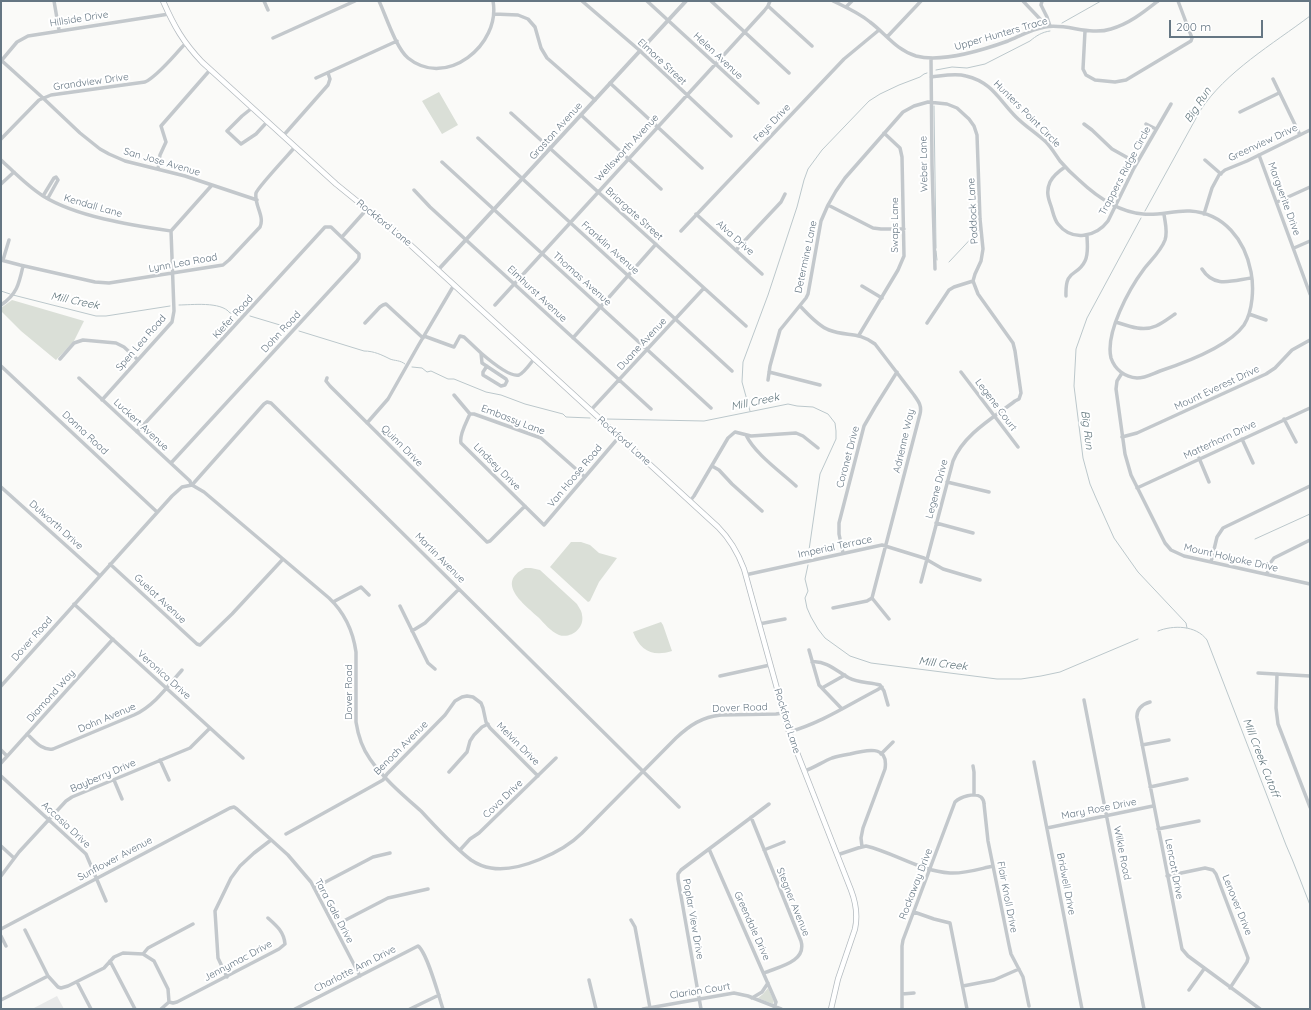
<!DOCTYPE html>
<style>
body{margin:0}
#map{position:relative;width:1311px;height:1010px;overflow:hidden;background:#fafaf8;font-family:Quicksand,sans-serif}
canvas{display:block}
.frame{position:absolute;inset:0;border:2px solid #657683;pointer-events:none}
.scale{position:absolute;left:1169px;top:20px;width:94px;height:18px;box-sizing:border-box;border:2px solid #657683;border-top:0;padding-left:5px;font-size:12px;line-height:14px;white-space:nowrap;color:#657683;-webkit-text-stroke:3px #fff;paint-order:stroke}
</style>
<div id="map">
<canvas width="1311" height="1010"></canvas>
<div class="frame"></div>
<div class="scale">200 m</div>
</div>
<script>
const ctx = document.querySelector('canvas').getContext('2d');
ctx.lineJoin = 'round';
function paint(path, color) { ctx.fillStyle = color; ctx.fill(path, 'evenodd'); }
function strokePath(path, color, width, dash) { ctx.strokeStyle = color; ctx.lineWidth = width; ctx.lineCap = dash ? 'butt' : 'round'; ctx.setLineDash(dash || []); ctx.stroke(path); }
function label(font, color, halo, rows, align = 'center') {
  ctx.font = font + ' Quicksand,sans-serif'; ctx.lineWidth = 4; ctx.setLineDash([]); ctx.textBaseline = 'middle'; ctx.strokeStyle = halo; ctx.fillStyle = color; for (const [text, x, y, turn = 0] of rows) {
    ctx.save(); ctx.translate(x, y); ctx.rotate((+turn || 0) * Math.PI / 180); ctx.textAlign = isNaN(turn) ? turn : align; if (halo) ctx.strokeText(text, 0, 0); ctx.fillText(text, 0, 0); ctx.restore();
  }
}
const built = new Path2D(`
 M57,996L64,1009H32Z`);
const green = new Path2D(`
 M439,92L458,125L442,134L422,101Z
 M12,300L84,321L74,341L56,360L21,331L1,311V308Z
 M571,542H581L590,545L599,553L617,558L599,582L590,601L588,602L550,567Z
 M525,568H531L540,570L577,604C579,608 582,611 582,615C585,628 571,639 559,635C551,632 544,623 538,617C524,604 495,583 525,568Z
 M661,622L663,625L672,651C653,657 640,651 633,632Z
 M768,988L774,1001L773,1004L758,998L763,994Z`);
const stream = new Path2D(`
 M1062,23L1101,1
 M936,70L952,67L967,68L985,64L1030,41C1036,36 1042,32 1050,31
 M934,106L936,248
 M1145,211L1200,111C1225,72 1273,44 1310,16
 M1141,218L1087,318L1076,349L1074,386L1083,458L1090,484L1096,498L1114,538L1138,572L1186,623L1187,628
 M936,251L937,260
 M949,262L979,230
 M1,291L10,294
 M13,295L96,316H106L170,306
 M179,305C191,305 221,301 230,313H242
 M250,316L290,328
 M299,331L364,351C374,351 382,355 390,359C395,361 400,360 405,364
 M412,367L422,368L427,372L431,371L448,379H454L486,392L501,395L525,404L563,414L566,417L590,418
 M750,411L742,382L743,362L768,295L797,207L804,180L808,169L822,150L869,101L880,94L899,85L920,77L924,74L927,73
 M606,419L704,421L788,404L797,406L813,407L828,414L835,423L836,431V439L820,474L808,557
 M1255,539L1310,514
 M808,565L805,579L808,591L805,598L807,608L811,617L818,629L825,638L850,656L871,663L997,679H1021L1041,676L1060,672L1138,639
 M1158,631C1173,625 1196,625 1207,640L1286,845C1295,865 1302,885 1310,905`);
const minor = new Path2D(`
 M54,1L59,30
 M264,1L268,10
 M379,1C386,16 396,48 408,58C446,89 501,45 493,1
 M582,1L638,49L731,136
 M647,1L758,103
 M711,1L789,73
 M833,1C846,7 859,13 870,22C886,34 896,50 916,56C942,63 983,50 1008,41C1020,36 1032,29 1045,27C1067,23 1089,36 1111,29C1129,24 1144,12 1158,1
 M1023,1L1041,20L1045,27
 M1042,1L1041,5L1047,17L1050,26
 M768,6L812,46
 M846,7L852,1
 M494,14L518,15L528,19L535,27L541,48L547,58L595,100
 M1085,31L1083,69L1086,75L1095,80L1115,82L1126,80L1191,41L1192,38L1178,1
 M887,37L921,1
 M273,38L355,1
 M931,58L932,165L935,269
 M1,60L43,98L80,133L100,149L109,154L125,161L185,176L257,200
 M1,61L17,42L28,36L169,14
 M931,77C942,76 955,73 966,76C992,82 999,100 1016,117C1025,126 1036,133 1046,142C1051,147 1055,154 1060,161C1066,168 1072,174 1079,180C1097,197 1118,212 1143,214C1159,216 1174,210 1190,211C1224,213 1245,240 1251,272C1254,287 1253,311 1244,325C1229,346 1184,363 1160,371C1152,374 1145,378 1137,378C1125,377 1115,370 1111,358C1105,333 1129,289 1144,269C1151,260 1161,251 1165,240C1168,231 1165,223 1164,214
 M316,78L397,41
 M1273,79L1300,135
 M610,83L702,168
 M252,108L242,116L227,131L241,144L256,134L267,122
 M1240,112L1279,93
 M511,113L746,326
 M581,115L661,189
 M1084,124L1092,130L1112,149L1137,163
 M1146,124L1156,129
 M283,136L328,85L330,79L328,73
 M478,138L732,371
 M1,139L39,100L51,95L145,82C158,76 175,54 185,44
 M1259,155L1310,294
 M1,160C14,172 27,186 43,196C77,217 131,225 171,231
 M1205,160L1221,174
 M442,162L711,408
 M1065,167C1059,171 1053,176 1050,182C1046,191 1048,198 1051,206C1053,212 1054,219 1058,224C1072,242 1096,237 1108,221L1134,168L1171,104
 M158,169L160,155L166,142L161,126L210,70
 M1,184L14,172
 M414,190L430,207L651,409
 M43,196L54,178L56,177L58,180L48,198
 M1277,202L1310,187
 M828,205L873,228L881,229H904
 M696,214L762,274
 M1204,214L1212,188L1219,175L1225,170L1247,161L1310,130
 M681,231L844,59L879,30
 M342,237L367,209
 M1294,248L1310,241
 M736,250L781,202L785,194
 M1,260L20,265L95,282L109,283L223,265L229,260L260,227C265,216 254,205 256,193C258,187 289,154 295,147
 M3,260L9,240
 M1202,269C1214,288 1231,281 1251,278
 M862,286L882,298
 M1066,296C1065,267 1077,278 1085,261C1089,253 1087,244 1087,235
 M1,305C17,294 19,284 23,266
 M495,305L764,11L768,6L770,1
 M800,306C808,314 818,326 829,330C847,337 858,331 875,344L914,395C919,402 922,406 920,414L872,598L867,601L833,608
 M1249,314L1266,320
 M1116,322C1128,326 1143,332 1156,326C1163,323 1169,318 1175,314
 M365,323L380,307L383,305L386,304L423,338
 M927,323L949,290L954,287L973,281
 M859,335L898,270L904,256L902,157L900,148L884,133
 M424,336L454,347L460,336L464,337L481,353L482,363L506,379L507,381L505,385L501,386L483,375V372L487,366
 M573,338L656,244
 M481,353C488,359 510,378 519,375C524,373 530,364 534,359
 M60,359L74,343L83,340L116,343L124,347L138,360
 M1,366L157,512
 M769,372L820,385
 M961,372L1018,447
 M1122,373L1117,381L1116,389L1125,454L1131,475L1165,543L1171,550L1184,556L1310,584
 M79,378L190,481L191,485
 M327,378L326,381L330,386L487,542L490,541L525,506
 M768,380L770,366L780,330L806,298L808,294L821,221L828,205L836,191L845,178L903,112L914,106L928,102L947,104L957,108L969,119L974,126L977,135L980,219L983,249L981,261L975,274L973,281L978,294L1013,343L1015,351L1021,393L1019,399L1015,401C993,418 964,434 953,461L921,582
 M454,395L470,414H474L541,438L585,477
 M102,400L172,322L174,311L171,231L212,185
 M590,411L704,288
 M470,414L469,416C466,423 459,435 461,443L544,525L619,437
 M1284,419L1296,442
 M367,423L388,399L418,346L454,285
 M137,432L325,227H331L359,254V258L357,261L171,463
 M746,435C755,454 781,472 796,486
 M1122,437L1137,433L1266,374L1275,368L1292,350L1310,340
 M1242,439L1253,463
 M1199,458L1209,482
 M712,466L719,470L732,484L762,511
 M947,482L989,492
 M192,485L264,404L267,402L271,403L679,807
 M1,487L100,576
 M1137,488L1310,408
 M690,501L694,496L728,438L735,432L751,436L796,433L803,436L818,448
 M936,523L973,533
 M843,553L839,534V523L864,426L875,407L897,372
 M1211,562L1217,537L1223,528L1310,486
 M110,564L197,644L200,645L232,614L283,559
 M1267,574L1271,562L1274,558L1310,540
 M745,575L882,545L924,558L943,569L980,580
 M872,598L889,619
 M333,602L361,587L369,595
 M74,604L243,758
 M400,606L428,663L435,669
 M759,624L785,619
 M412,631L425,623L459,589
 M809,650L819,685L842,709
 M812,662C826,660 838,672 849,678C858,683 870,682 880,685L884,691L888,705
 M1258,673L1310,676
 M1277,674L1276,708L1278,724L1310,807
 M720,676L770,665
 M1,686L172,496L182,487L192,485L204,492L329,598C345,613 353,631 356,652V722C358,735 362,748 370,759C383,778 403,795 421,811C437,828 453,846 471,860C477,864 484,867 491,868C518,873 563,852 582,833L676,738C690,725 702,717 721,715L776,714L783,713
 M822,688L845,675
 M1084,700L1144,1009
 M1150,702C1142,704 1136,710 1137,718L1182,949L1188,956L1260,1009
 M789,732C821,723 848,705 877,690L882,687
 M27,734C35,741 42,751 53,749L134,715C154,706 168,686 182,670
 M1142,745L1169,740
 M1,750L7,756
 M881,754L893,742
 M160,760L169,780
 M1034,762L1082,1009
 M1,763L113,639
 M973,766L974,772V795
 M804,771C814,768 822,762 832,758C838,756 844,755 850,754C865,750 889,744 885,769L863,828L861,838L862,847
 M449,772L467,752L470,741L474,735L482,727L488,724
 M1,776L86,854L106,901
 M114,780L122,799
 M1150,787L1187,779
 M751,817L801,941C807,962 778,967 764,973
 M1047,828L1153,806
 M1158,829L1199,821
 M286,834L367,789L383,780L387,774L445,715L455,701L462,697L467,696L473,697L481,703L483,708L486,722L490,728L538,776
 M1,846L14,858
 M709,849L776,1002L774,1009
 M460,850L470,839L479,833L556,758
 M764,850L784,842
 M837,855L858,848L866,846C895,853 920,871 950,873C964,874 979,869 993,866
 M1,876L19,852L66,801L72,797L190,748L210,728
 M1167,876L1205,868L1213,870L1216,874L1248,958L1247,962L1230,988
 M314,888L373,857L390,853
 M914,912L934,919L950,923L967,1009
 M631,920L635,927L650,1008
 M334,926L388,898L428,889
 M1,929L230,808L234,807L237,809L288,855L311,882L360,976
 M25,930L48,976L58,987L61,988L68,986L104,968L114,957L123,953L143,954L154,961L168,989L169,1002
 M1,936L6,946
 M143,954L148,948L193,924
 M110,961L135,1009
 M227,977L218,958L215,911L231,878L240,866L254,853L271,840
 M589,980L596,1009
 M77,982L91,1009
 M963,986L994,980L1019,969
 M1189,990L1204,969
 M902,994L914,993
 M752,998L762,992L768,983
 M1,1000L48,976
 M169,1002L173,1003L177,1002L279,949L285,944C284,932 277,926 268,918
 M161,1009L169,1002
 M295,1009L418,946C427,952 439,997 443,1009
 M410,1009L439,995
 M643,1009L734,993L748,996L781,1009
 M701,1009L678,879V874L681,870L769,804
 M902,1009V946L903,940L955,802C960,797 975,792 981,797C983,799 984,801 984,804L988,841L1009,945L1011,954L1023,977L1029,1006`);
const tertiary = new Path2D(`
 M438,270L686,1`);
const secondary = new Path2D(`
 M163,1C174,26 183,42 202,62L336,184L405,240L718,527C731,540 738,553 744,569L789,732L851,890C856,903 858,915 855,929L838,979L831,1009`);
const streetNames = [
 ["Hillside Drive",79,19,-9],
 ["Upper Hunters Trace",1001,34,-16],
 ["Helen Avenue",718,56,43],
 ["Elmore Street",662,62,43],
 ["Grandview Drive",91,82,-8],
 ["Hunters Point Circle",1027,114,45],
 ["Feys Drive",772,123,-46],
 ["Graston Avenue",556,131,-48],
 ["Greenview Drive",1263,143,-25],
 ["Wellsworth Avenue",627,148,-47],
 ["San Jose Avenue",162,162,16],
 ["Weber Lane",924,164,-91],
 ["Trappers Ridge Circle",1125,171,-62],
 ["Marguerite Drive",1284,199,70],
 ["Kendall Lane",93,206,16],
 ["Paddock Lane",973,211,-93],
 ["Briargate Street",634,214,42],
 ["Rockford Lane",384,223,39],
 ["Swaps Lane",895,225,-90],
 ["Alva Drive",735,238,42],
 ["Franklin Avenue",610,248,42],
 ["Determine Lane",806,257,-78],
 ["Lynn Lea Road",183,263,-10],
 ["Thomas Avenue",582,279,42],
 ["Elmhurst Avenue",537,294,43],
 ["Kiefer Road",233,317,-48],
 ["Dohn Road",281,332,-47],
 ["Spen Lea Road",141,343,-49],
 ["Duane Avenue",642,344,-47],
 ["Mount Everest Drive",1217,388,-25],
 ["Legene Court",996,405,53],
 ["Embassy Lane",513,420,21],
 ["Luckert Avenue",141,425,43],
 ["Donna Road",85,433,43],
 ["Matterhorn Drive",1220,440,-25],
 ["Rockford Lane",624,441,42],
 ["Adrienne Way",904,441,-77],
 ["Quinn Drive",402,446,45],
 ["Coronet Drive",848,457,-75],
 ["Lindsey Drive",497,467,45],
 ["Van Hoose Road",575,476,-50],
 ["Legene Drive",937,489,-75],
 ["Dulworth Drive",56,525,42],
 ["Imperial Terrace",835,547,-12],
 ["Martin Avenue",440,558,45],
 ["Mount Holyoke Drive",1231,558,13],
 ["Guelat Avenue",160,599,43],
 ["Dover Road",32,639,-48],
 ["Veronica Drive",164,675,42],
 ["Dover Road",349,692,-90],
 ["Diamond Way",51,696,-48],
 ["Dover Road",740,708,-2],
 ["Dohn Avenue",107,718,-23],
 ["Rockford Lane",787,721,73],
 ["Melvin Drive",518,744,45],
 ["Benoch Avenue",401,748,-45],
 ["Bayberry Drive",103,776,-23],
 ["Cova Drive",503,799,-44],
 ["Mary Rose Drive",1099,809,-11],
 ["Accasia Drive",66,825,43],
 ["Wilkie Road",1122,853,79],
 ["Sunflower Avenue",115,859,-28],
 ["Lencott Drive",1174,869,79],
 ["Rockaway Drive",916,884,-69],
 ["Bridwell Drive",1066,884,79],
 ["Flair Knoll Drive",1007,897,79],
 ["Stegner Avenue",793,902,68],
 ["Lenover Drive",1237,905,68],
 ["Tara Gale Drive",334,911,62],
 ["Poplar View Drive",693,919,80],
 ["Greendale Drive",752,926,66],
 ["Jennymac Drive",238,961,-28],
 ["Charlotte Ann Drive",355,969,-27],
 ["Clarion Court",700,991,-9]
];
const waterNames = [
 ["Big Run",1198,105,-57],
 ["Mill Creek",75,301,12],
 ["Mill Creek",755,402,-12],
 ["Big Run",1087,430,83],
 ["Mill Creek",943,664,7],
 ["Mill Creek Cutoff",1261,758,69]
];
paint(built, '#e8e9e9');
paint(green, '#dadfd7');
strokePath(stream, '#bbc7cb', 1);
strokePath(secondary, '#b3babf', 6);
strokePath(minor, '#c3c8cc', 3.5);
strokePath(tertiary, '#c3c8cc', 4);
strokePath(secondary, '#fff', 4.5);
label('10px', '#657683', '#fff', streetNames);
label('italic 11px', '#60757c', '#fff', waterNames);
</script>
